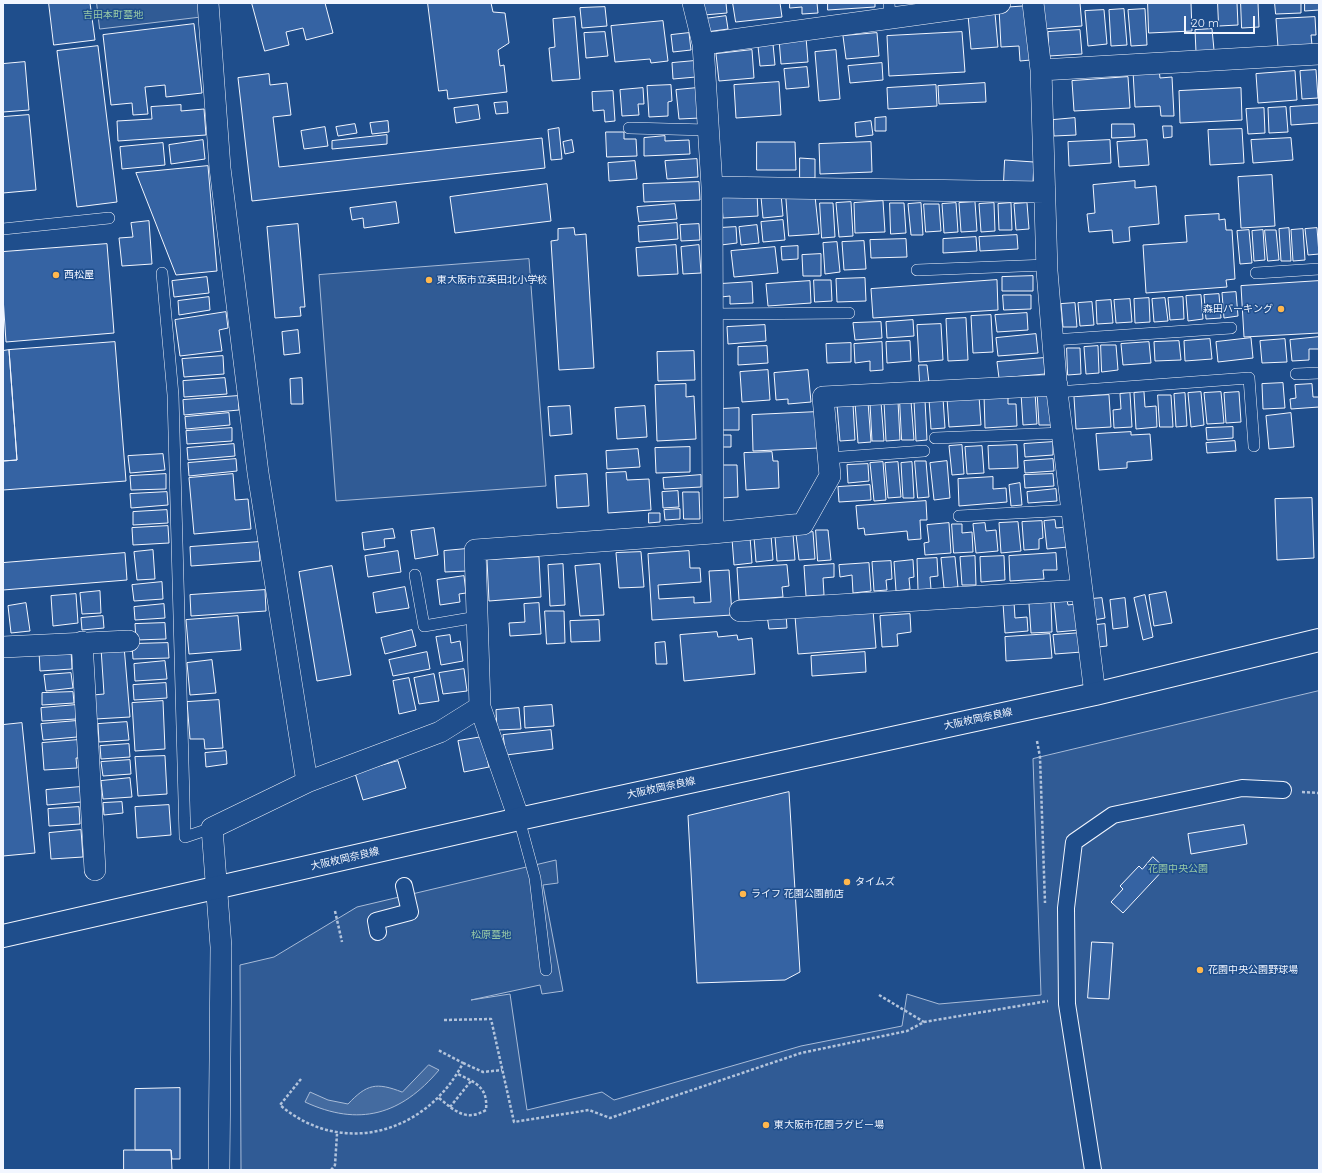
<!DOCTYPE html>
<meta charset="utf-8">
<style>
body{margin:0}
#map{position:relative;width:1322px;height:1173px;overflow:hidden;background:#1f4e8c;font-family:Quicksand,sans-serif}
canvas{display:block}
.frame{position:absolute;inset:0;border:4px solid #f2f6ff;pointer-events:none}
.scale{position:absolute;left:1184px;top:16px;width:71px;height:18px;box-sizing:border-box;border:2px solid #f2f6ff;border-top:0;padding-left:5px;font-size:12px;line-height:14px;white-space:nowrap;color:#f2f6ff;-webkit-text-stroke:3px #1f4e8c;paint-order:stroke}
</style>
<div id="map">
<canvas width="1322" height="1173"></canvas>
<div class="frame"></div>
<div class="scale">20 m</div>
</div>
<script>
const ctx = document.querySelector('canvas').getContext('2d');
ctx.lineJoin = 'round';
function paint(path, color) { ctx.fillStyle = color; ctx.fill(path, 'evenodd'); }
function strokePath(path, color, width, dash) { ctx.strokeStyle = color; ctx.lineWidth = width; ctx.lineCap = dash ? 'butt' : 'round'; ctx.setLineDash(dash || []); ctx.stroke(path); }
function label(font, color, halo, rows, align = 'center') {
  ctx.font = font + ' Quicksand,"Noto Sans JP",sans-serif'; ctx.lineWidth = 3; ctx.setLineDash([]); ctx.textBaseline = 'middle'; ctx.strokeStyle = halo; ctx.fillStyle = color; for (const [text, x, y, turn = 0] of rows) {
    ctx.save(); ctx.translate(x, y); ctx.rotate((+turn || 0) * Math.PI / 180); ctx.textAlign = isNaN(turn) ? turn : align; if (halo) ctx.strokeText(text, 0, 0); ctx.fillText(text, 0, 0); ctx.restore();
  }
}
const green = new Path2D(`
 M97,3H200L201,17L100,29Z
 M529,259L546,486L336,501L319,275Z
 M1319,691V1170H241L240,965L274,957L357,907L556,860L558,883L543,885L563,991L542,994L540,985L471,1000L510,994L527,1110L602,1092L614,1100L801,1046L902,1026L907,994L939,1004L1041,995L1033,759Z`);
const water = new Path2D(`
 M429,1065L439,1070C401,1115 359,1127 305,1102L310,1092L328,1100L348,1104C367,1084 376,1082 402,1092Z`);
const building = new Path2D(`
 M49,3H90L95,40L54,45Z
 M252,3H325L333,33L306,40L303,28L286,32L289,45L265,51Z
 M428,3H491L493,12L505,13L509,43L498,50L500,66L504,65L507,92L448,99L447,90L439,91Z
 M703,3H726L727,13L704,15Z
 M733,3H780L782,17L736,22Z
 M790,3H817L818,13L802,14V7L790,8Z
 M828,3H875V7L828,10Z
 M1041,3H1080L1082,26L1043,29Z
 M1148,3H1191L1192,31L1149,33Z
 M1218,3H1237L1238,25L1219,26Z
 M1241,3H1258L1259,27L1242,28Z
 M1275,3H1301V13L1276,14Z
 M1305,3H1319V10L1305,11Z
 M1029,6L1031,60L1020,61L1019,46L1001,47L999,8Z
 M605,7L607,26L582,28L580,8Z
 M1124,9L1127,45L1111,46L1109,10Z
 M1145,9L1147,45L1131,46L1128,10Z
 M1104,10L1107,44L1088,46L1085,11Z
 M995,13L998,47L971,49L968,15Z
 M726,16L728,29L706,32L704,19Z
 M575,17L580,79L552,81L549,48L555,47L553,19Z
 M1315,17L1316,35H1311L1312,45L1278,47L1276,19Z
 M663,21L668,61L651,63L650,59L615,62L611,26Z
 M194,24L202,93L166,97L165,85L145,87L148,114L133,115L132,103L111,105L103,35Z
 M1212,29L1214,50L1196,52L1195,30Z
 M1080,30L1082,54L1049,56L1048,32Z
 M605,32L608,56L586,58L584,33Z
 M962,32L965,72L889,76L887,36Z
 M689,33L691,50L673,52L671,35Z
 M877,33L879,56L846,59L843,36Z
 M806,37L808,62L781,64L779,39Z
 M773,44L775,65L760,66L758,46Z
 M98,46L117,202L77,207L57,51Z
 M752,50L754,78L719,81L716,54Z
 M836,50L840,99L819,101L815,52Z
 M694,61L696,77L673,79L672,63Z
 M25,62L29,110L3,112V64Z
 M882,63L883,80L850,83L848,66Z
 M807,67L809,87L786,89L784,69Z
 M1159,69L1160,78L1172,77L1174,116H1161L1160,106L1135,107L1133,71Z
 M1316,70L1318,98L1302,99L1300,71Z
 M1295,71L1297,100L1258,103L1256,74Z
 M269,74L270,85L287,83L291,115L273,117L279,167L542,138L545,168L252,201L238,78Z
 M1128,77L1130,108L1074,111L1072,81Z
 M779,82L781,115L736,118L734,85Z
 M985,83L986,102L939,104L938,86Z
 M671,85L672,101L668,102V116L649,117L647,86Z
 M936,85L937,106L888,109L887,88Z
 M643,88L644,104H638L639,115L622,116L620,90Z
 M697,88L700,118L679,119L676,90Z
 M1241,88L1242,120L1180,123L1179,91Z
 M613,91L615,121L605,122L604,110L593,111L592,92Z
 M507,102L508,113L496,114L494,103Z
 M181,105V111L204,109L206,135L118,141L117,121L152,119L151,107Z
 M478,105L480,119L456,123L454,108Z
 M1319,105V123L1291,125L1290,107Z
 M1286,107L1288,132L1269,133L1268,108Z
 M1264,108L1265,133L1248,134L1246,109Z
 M29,115L36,190L3,193V117Z
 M886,117V131H875V118Z
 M1075,118L1076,135L1054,136L1053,120Z
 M388,121L389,132L372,134L370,123Z
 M871,121L873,135L856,137L855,123Z
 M355,124L357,133L338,136L336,127Z
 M1112,124H1134L1135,137L1112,138Z
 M1163,126H1172V137L1164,138Z
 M325,127L328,146L304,149L301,131Z
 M559,128L562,159L551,160L548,130Z
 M1242,129L1244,163L1210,165L1208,130Z
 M606,132H624V139H636L637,156L607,157Z
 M387,135V144L332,149V141Z
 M665,136V141L689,140L690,154L644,156V138Z
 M1291,138L1293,160L1253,163L1251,140Z
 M203,140L205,159L171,164L169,145Z
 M572,140L574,152L565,154L563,142Z
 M1110,140L1111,163L1069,166L1068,142Z
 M1147,140L1149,165L1119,167L1117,142Z
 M757,142H795L796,170H757Z
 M871,142L872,172L820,174L819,144Z
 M163,143L165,165L122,169L120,147Z
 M800,158L815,159V178H800Z
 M697,159L698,177L667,179L665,161Z
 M1005,160L1034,162L1033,183L1004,181Z
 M635,161L637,179L609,181L608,163Z
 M208,166L217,271L176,275L136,173Z
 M1272,175L1275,226L1241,228L1238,177Z
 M1135,181V188L1156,186L1159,224L1129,227L1130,241L1113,243L1112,230L1089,232L1087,214L1095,213L1093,185Z
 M699,182L700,200L644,202L643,184Z
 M547,184L551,221L455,233L450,197Z
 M757,192L758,216L723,218L721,194Z
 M781,194L783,216L763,218L761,197Z
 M786,194L815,196L819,234L789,236Z
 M883,201L885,232L855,233L854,203Z
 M396,202L399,223L364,228L363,218L352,220L350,208Z
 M851,202L853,236L839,237L836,203Z
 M975,202L977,231L961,232L959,203Z
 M820,203H833L835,237L822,238Z
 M890,203H904L906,233L891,234Z
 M921,203L923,235H911L908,204Z
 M956,203L958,232L944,233L942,204Z
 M994,203L995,231L981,232L979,204Z
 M1011,203L1012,230H999L998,204Z
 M1027,203L1029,229L1016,230L1014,204Z
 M675,204L677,219L639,222L637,207Z
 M924,204H939L941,231L926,232Z
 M1219,214V220L1225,219L1226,230H1232L1235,279L1226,280L1227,287L1146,293L1143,245L1187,242L1185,216Z
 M783,220L785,240L763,242L761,222Z
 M149,221L152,264L122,266L119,238L133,237L131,223Z
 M677,223L678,239L639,242L638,226Z
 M298,224L305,307H300L301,316L275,318L267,227Z
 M699,224L700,240L681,241L680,225Z
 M757,225L759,243L741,245L739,227Z
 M736,227L737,243L721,245L719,228Z
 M574,228L575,235L586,234L594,368L559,370L551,241L558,240V229Z
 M1289,228L1291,261H1281L1279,229Z
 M1317,228L1319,254L1308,255L1305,229Z
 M1303,229L1305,260L1293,261L1291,230Z
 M1249,230L1252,263L1240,264L1237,231Z
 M1263,230L1265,260L1254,261L1252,231Z
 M1265,230H1276L1279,260L1268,261Z
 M1017,235L1018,249L980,251L979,237Z
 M976,237L977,251L943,253V239Z
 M906,239L907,257L871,258L870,240Z
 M864,241L866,269L844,270L842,242Z
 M837,242L840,272L825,274L823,243Z
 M107,244L114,333L6,342L3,297V252Z
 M676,245L678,274L638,276L636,248Z
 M699,245L701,273L683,274L681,247Z
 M798,246V259L782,260L781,247Z
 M775,247L778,273L734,277L731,251Z
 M821,254V276H803L802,255Z
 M1033,276V291H1002V277Z
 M207,277L209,293L174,297L172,281Z
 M865,278L866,301L837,302L836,279Z
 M814,280H831L832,301L815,302Z
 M997,280L998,310L873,318L871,289Z
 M810,281L811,303L768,306L766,284Z
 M1319,281V333L1244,337L1241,286Z
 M752,282L753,303L730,304V296L721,297L720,284Z
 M1236,292L1238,316L1224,318L1222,293Z
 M1219,294L1221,318L1206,319L1204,295Z
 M1003,295H1031V309L1004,310Z
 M1201,295L1203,319L1188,321L1186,296Z
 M209,297L210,310L179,315L178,301Z
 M1183,297L1184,319L1170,320L1168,298Z
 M1149,298L1150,322L1135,323L1134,299Z
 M1165,298L1168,321L1154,322L1152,299Z
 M1130,299L1132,322L1116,323L1114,300Z
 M1111,300L1113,323L1097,324L1096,301Z
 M1092,302L1094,325L1080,326L1078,303Z
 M1075,303L1077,327H1063L1061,304Z
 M226,312L228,328L219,330L222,351L180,356L175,320Z
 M1027,313L1028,330L997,332L995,315Z
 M991,315L993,352L973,353L971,316Z
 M966,318L968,360L948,361L946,319Z
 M913,320L914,336L887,338L886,322Z
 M881,322L882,338L855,340L853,323Z
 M941,324L943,360L919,362L917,325Z
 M765,325L766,341L728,344L727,327Z
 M298,330L300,353L284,355L282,332Z
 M1036,334L1038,353L998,356L996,338Z
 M1319,337V349H1309V360L1292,361L1290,340Z
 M1251,338L1253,358L1218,362L1216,342Z
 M1210,339L1212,359L1185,361L1184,341Z
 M1285,339L1287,362L1262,363L1260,341Z
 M910,341L911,361L887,363L886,342Z
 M1179,341L1181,360L1155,361L1154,342Z
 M115,342L126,481L3,490V461L17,460L9,350Z
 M882,342L883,370L870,371V361L855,363L854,344Z
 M1149,342L1151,363L1123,365L1121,344Z
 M851,343V362L827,363L826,344Z
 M1101,345H1116L1118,370L1102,372Z
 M767,346L768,363L738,365V347Z
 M1098,346L1099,373L1086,374L1084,347Z
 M1067,348H1080L1081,374L1068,375Z
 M9,350L17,460L3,461V351Z
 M694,351L695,380L658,381L657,352Z
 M223,356L224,374L184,377L182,359Z
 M1044,358L1045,374L999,378L997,362Z
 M919,365H927L929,383H920Z
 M768,370L770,400L742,402L740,372Z
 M808,370L811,402L788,404V399L776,400L774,373Z
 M225,378L227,394L184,397L183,381Z
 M302,378L303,404H291L290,379Z
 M1283,383L1285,408L1263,409L1262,384Z
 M686,384V397L694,396L696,439L657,441L655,385Z
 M1312,384L1313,397H1319V407L1291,409L1290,399L1296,398L1295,385Z
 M1053,391L1052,425H1039L1037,392Z
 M1035,392L1037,424L1023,425L1021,393Z
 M1144,392L1145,407L1156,406L1157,427L1136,429L1134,393Z
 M1201,392L1204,425L1191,427L1188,393Z
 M1221,392L1224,423L1207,424L1204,393Z
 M1239,392L1241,422L1226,423L1224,393Z
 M1130,393L1132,427L1114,428L1113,410L1121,409L1120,394Z
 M1185,393L1187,426L1176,427L1174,394Z
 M1008,394V404H1016L1017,426L985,428L984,395Z
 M1109,395L1111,427L1076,429L1074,397Z
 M1158,395H1171L1173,427H1160Z
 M238,396L239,410L184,415L183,400Z
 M979,396L981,425L949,427L947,398Z
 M943,398L945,428L931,429L929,399Z
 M925,400L927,440L916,441L914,401Z
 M898,401L900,440L886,441L884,402Z
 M900,401H911L914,440H902Z
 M868,402L871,442L858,443L855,403Z
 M881,402L884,441H872L870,403Z
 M853,404L855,440L840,441L837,405Z
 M570,406L572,434L550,436L548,407Z
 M645,406L647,437L617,439L615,408Z
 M739,408V430H722L721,409Z
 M817,412L819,448L753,451L752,415Z
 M229,413L230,425L186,429L185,417Z
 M1291,413L1294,447L1269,449L1266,416Z
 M1233,427V438L1207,440L1206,428Z
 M232,428V441L187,444L186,431Z
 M1131,432V435L1150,434L1152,460L1127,462V468L1099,470L1096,434Z
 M722,435H731V447H722Z
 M1235,441L1236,451L1207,453L1206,443Z
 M1053,442V455L1025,457L1024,444Z
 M234,444L235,456L188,460L187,448Z
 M962,445L964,474L952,475L949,446Z
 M1017,445L1018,468L989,469L988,446Z
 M982,446L984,473L967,474L965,447Z
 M690,447V472L656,473L655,448Z
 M638,449L640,467L607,469L606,451Z
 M772,452L773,461H778L779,488L746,490L744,453Z
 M163,454L165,470L130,473L128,456Z
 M236,459L237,471L189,476L188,463Z
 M1053,459L1054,471L1025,473L1024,461Z
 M915,461H926L929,497L918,498Z
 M947,461L950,498L934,500L930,463Z
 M883,462L886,500L874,501L870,463Z
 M898,462L901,497L888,498L885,463Z
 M912,462L914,498H903L901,463Z
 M868,464L869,481L848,483L847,465Z
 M721,465H737L738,497L722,498Z
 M626,472L627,480L649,479L651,510L608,513L606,473Z
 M166,474V489L131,490L130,476Z
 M233,474L235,500L248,499L251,529L194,534L189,478Z
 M587,474L589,506L557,508L555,476Z
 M1053,474L1054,486L1025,488L1024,475Z
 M701,475V487L664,489L663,478Z
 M993,477V489L1006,488L1007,502L959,506L958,479Z
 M1020,483L1022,505L1011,506L1009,485Z
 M870,485L871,500L839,502L838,487Z
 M1056,489L1057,501L1028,503L1027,492Z
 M678,491L679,507L663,508L662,492Z
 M167,492L168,505L131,508L130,494Z
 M683,492H699L700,519H684Z
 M1312,498L1314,558L1277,560L1275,499Z
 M926,501L927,520H920L921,539L908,540L907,531L865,535L864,528L858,529L856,506Z
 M680,509V519L665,520L664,510Z
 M167,510L168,523L133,525V512Z
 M649,513H660V522L649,523Z
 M1055,520L1056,528L1066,527L1068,547L1047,549L1044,521Z
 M1042,521L1043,538L1039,539V549L1024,550L1022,522Z
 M1018,522L1021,551L1001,553L999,523Z
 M949,523L951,553L925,555L924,543L929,542L927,525Z
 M985,523L986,531L996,530L998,551L976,553L973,524Z
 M952,524H962V533L972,532L973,552L954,553Z
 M168,526L169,543L133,545L132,528Z
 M434,528L438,555L415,559L411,531Z
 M393,529L395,538L384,539L385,547L364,550L362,533Z
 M816,530H828L831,560L818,561Z
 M813,532L815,559L799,560L796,534Z
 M793,534L795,560L777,561L775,536Z
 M771,535L773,560L756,562L754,537Z
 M750,537L752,563L734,565L732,539Z
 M259,542L260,561L191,566L190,547Z
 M466,549L467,571L445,572L444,551Z
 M153,550L155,579L137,580L134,552Z
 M398,551L401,572L368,577L365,556Z
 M689,551L690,568H700L701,582L658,585L659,599L694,597V603L711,602L709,571L729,570L732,615L652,620L648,554Z
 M641,552L644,587L619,588L616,553Z
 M125,553L127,580L3,590V563Z
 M1056,553L1057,570H1043L1044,579L1010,581L1009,556Z
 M975,556L976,585H962L960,557Z
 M1004,556L1005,580L981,582L980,557Z
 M539,557L541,597L489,601L487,560Z
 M955,557L958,587L944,588L941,558Z
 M937,558L938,576L930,577L931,589L918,590L917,559Z
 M913,560L914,577L909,578L910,589L896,591L894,562Z
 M891,561L892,579L886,580L887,590L874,591L872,562Z
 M869,563L871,591L853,593L852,575L840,577L839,565Z
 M563,564L565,605L550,606L548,565Z
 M600,564L604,615L580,616L575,566Z
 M834,564V577L823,578L824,595L806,596L804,566Z
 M787,565L789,586L782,587L783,597L739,600L737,568Z
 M332,566L351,675L317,681L299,572Z
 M464,576L466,593L459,594L460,602L440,605L437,580Z
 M162,582L163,599L134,601L132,585Z
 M405,587L409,608L376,613L373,593Z
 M265,590L266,611L191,616L190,595Z
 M100,591L101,613L82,614L80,593Z
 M1166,592L1172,623L1154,626L1149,595Z
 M76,594L78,623L53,626L51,596Z
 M1145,595L1153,637L1143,640L1134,598Z
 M1102,598L1105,618L1094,620L1091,599Z
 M1125,598L1128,627L1113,629L1110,600Z
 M1067,600L1068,605L1076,604L1079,630L1057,632L1054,601Z
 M1014,602L1015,618L1027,617L1028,631L1005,633L1003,603Z
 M1051,602L1052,632L1031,633L1029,604Z
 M26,603L30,631L11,633L8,606Z
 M539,603L541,634L510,636L509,623L525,622L524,604Z
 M164,604L165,618L135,620L134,607Z
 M873,610L876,648L798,654L795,616Z
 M545,611H564L565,643L547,644Z
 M786,614L787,628L769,629L767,615Z
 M910,614L911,632L897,634L898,646L882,647L880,616Z
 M103,616L104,628L82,630L81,618Z
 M238,616L241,650L189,654L186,620Z
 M599,620L600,641L571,642L570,621Z
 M165,623L166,639L136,640L135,624Z
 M1105,624L1107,646L1098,647L1096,625Z
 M412,630L416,646L385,654L381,638Z
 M717,632L718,637L737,635L738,640L752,638L755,674L684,681L680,635Z
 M1081,633L1082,652L1055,654L1053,635Z
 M1050,634L1052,658L1006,661L1005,637Z
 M450,635L451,643L460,641L463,661L441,665L436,637Z
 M665,642L667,664H656L655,643Z
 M168,643L169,658L133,659L132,644Z
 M124,646L130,717L95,719L93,695L104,694L101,648Z
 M71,649L72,669L40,671L39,651Z
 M427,652L430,669L393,676L389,660Z
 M865,652L866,672L812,676L811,656Z
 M212,660L216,693L190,695L187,663Z
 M165,661L167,679L135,681L134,664Z
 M464,669L467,691L443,694L439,673Z
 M71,673L73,688L46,691L44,675Z
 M434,674L439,701L419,704L414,678Z
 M409,678L416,710L399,714L393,681Z
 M166,683L167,698L134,700L133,685Z
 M73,692L74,703L42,705V693Z
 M219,700L223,748L205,749L204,739H190L187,702Z
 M163,701L165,749L135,751L132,703Z
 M76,705V719L42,721L41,708Z
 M552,705L554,726L525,728L524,707Z
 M519,708L521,729L497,730L496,710Z
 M76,721L77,737L43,740L41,724Z
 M127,722L129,740L99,742L98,724Z
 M22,723L35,853L3,856V725Z
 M551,730L553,749L506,755L503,735Z
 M482,737L489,767L464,772L458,741Z
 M78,740L79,758H76L77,768L44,770L42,743Z
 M129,744L130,757L101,759L100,746Z
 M226,751L227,764L206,767L205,753Z
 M165,756L167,794L138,796L135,757Z
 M130,760L131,774L103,776L101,762Z
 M398,761L406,788L363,800L355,773Z
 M130,778L132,797L103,799L101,781Z
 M80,787L81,802L47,805L46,790Z
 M789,792L800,972L785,980L697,983L688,816Z
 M122,802L123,813L104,815L103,803Z
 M169,805L171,835L137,838L135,807Z
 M79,807L80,824L49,826L48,809Z
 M1244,825L1247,844L1191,854L1188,834Z
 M81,830L83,857L51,859L49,833Z
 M1153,857L1165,868L1123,913L1111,902L1123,889L1120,886L1139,866L1142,869Z
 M1092,942L1113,943L1109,999L1088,998Z
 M180,1088V1159H172L171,1150H135V1089Z
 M124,1150H171L172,1170H124Z`);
const path = new Path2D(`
 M1037,741L1040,757L1045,903
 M1302,792L1319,793
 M335,911L342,942
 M879,995L924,1022
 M444,1020L491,1019L514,1122L589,1110L610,1118L801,1053L907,1031L924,1022L1048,1001
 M463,1063L483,1072L502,1070
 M301,1079L280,1105C342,1158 427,1133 463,1063L438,1050
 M439,1098C455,1111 466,1122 486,1110C488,1087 476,1083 458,1074
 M450,1107L471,1081
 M331,1170L335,1165L337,1134`);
const service = new Path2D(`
 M889,3L890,18
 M629,128L708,130
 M3,229L109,218
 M917,270L1047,265
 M162,273L173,395L185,837L212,828
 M1256,273L1319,269
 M712,314L849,313
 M1053,340L1231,328
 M1296,374L1319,373
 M1057,392L1249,378L1254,446
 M935,438L1063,433
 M828,458L924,451
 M959,516L1072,510
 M415,575L424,626L477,617
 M519,819L535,878L546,970`);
const pedestrian = new Path2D(`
 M378,932L376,921L410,912L404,886
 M1093,1170L1067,1004L1066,908L1074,842L1113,815L1242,788L1283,790`);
const minor = new Path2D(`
 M208,3L220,168L258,473L307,782
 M1033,3L1041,70L1047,271L1057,392L1095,694
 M703,44L1000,3
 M1041,70L1319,54
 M712,187L1044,192
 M713,533L803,524L830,476L823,397L1057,385
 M740,611L1082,590
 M82,642L95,870
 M3,647L129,641
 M480,707L519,819
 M219,1170L221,947L212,828L307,782L440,732L480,707L475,550L713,533L712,187L703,44L693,3`);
const secondary = new Path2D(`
 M3,936L519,819L1095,694L1319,640`);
const markers = [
 [56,275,4,"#ffb74d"],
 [429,280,4,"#ffb74d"],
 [1281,309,4,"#ffb74d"],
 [847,882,4,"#ffb74d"],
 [743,894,4,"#ffb74d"],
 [1200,970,4,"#ffb74d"],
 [766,1125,4,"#ffb74d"]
];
const parkNames = [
 ["吉田本町墓地",113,15],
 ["花園中央公園",1178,869],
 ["松原墓地",491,935]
];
const poiNames = [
 ["西松屋",64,275],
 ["東大阪市立英田北小学校",437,280],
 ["森田パーキング",1273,309,"right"],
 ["タイムズ",855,882],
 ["ライフ 花園公園前店",751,894],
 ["花園中央公園野球場",1208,970],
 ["東大阪市花園ラグビー場",774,1125]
];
const streetNames = [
 ["大阪枚岡奈良線",978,719,-12],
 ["大阪枚岡奈良線",661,788,-12],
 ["大阪枚岡奈良線",345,859,-13]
];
paint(green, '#305b95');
strokePath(green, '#a8bbd7', 1);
paint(water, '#446ba0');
strokePath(water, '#a8bbd7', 1);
paint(building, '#3563a3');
strokePath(building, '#f2f6ff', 1);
strokePath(service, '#f2f6ff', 12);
strokePath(pedestrian, '#f2f6ff', 18);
strokePath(minor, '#f2f6ff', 22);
strokePath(secondary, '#f2f6ff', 24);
strokePath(path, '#b3c4dc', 2.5, [3, 2]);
strokePath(service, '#1f4e8c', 11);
strokePath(pedestrian, '#1f4e8c', 16);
strokePath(minor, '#1f4e8c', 21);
strokePath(secondary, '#1f4e8c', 22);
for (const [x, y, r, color] of markers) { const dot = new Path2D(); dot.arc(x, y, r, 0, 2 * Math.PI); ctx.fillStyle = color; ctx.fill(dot); strokePath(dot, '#1f4e8c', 1.5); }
label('10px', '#97c8a6', '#1f4e8c', parkNames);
label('10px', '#f2f6ff', '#1f4e8c', poiNames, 'left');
label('10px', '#f2f6ff', '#1f4e8c', streetNames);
</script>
